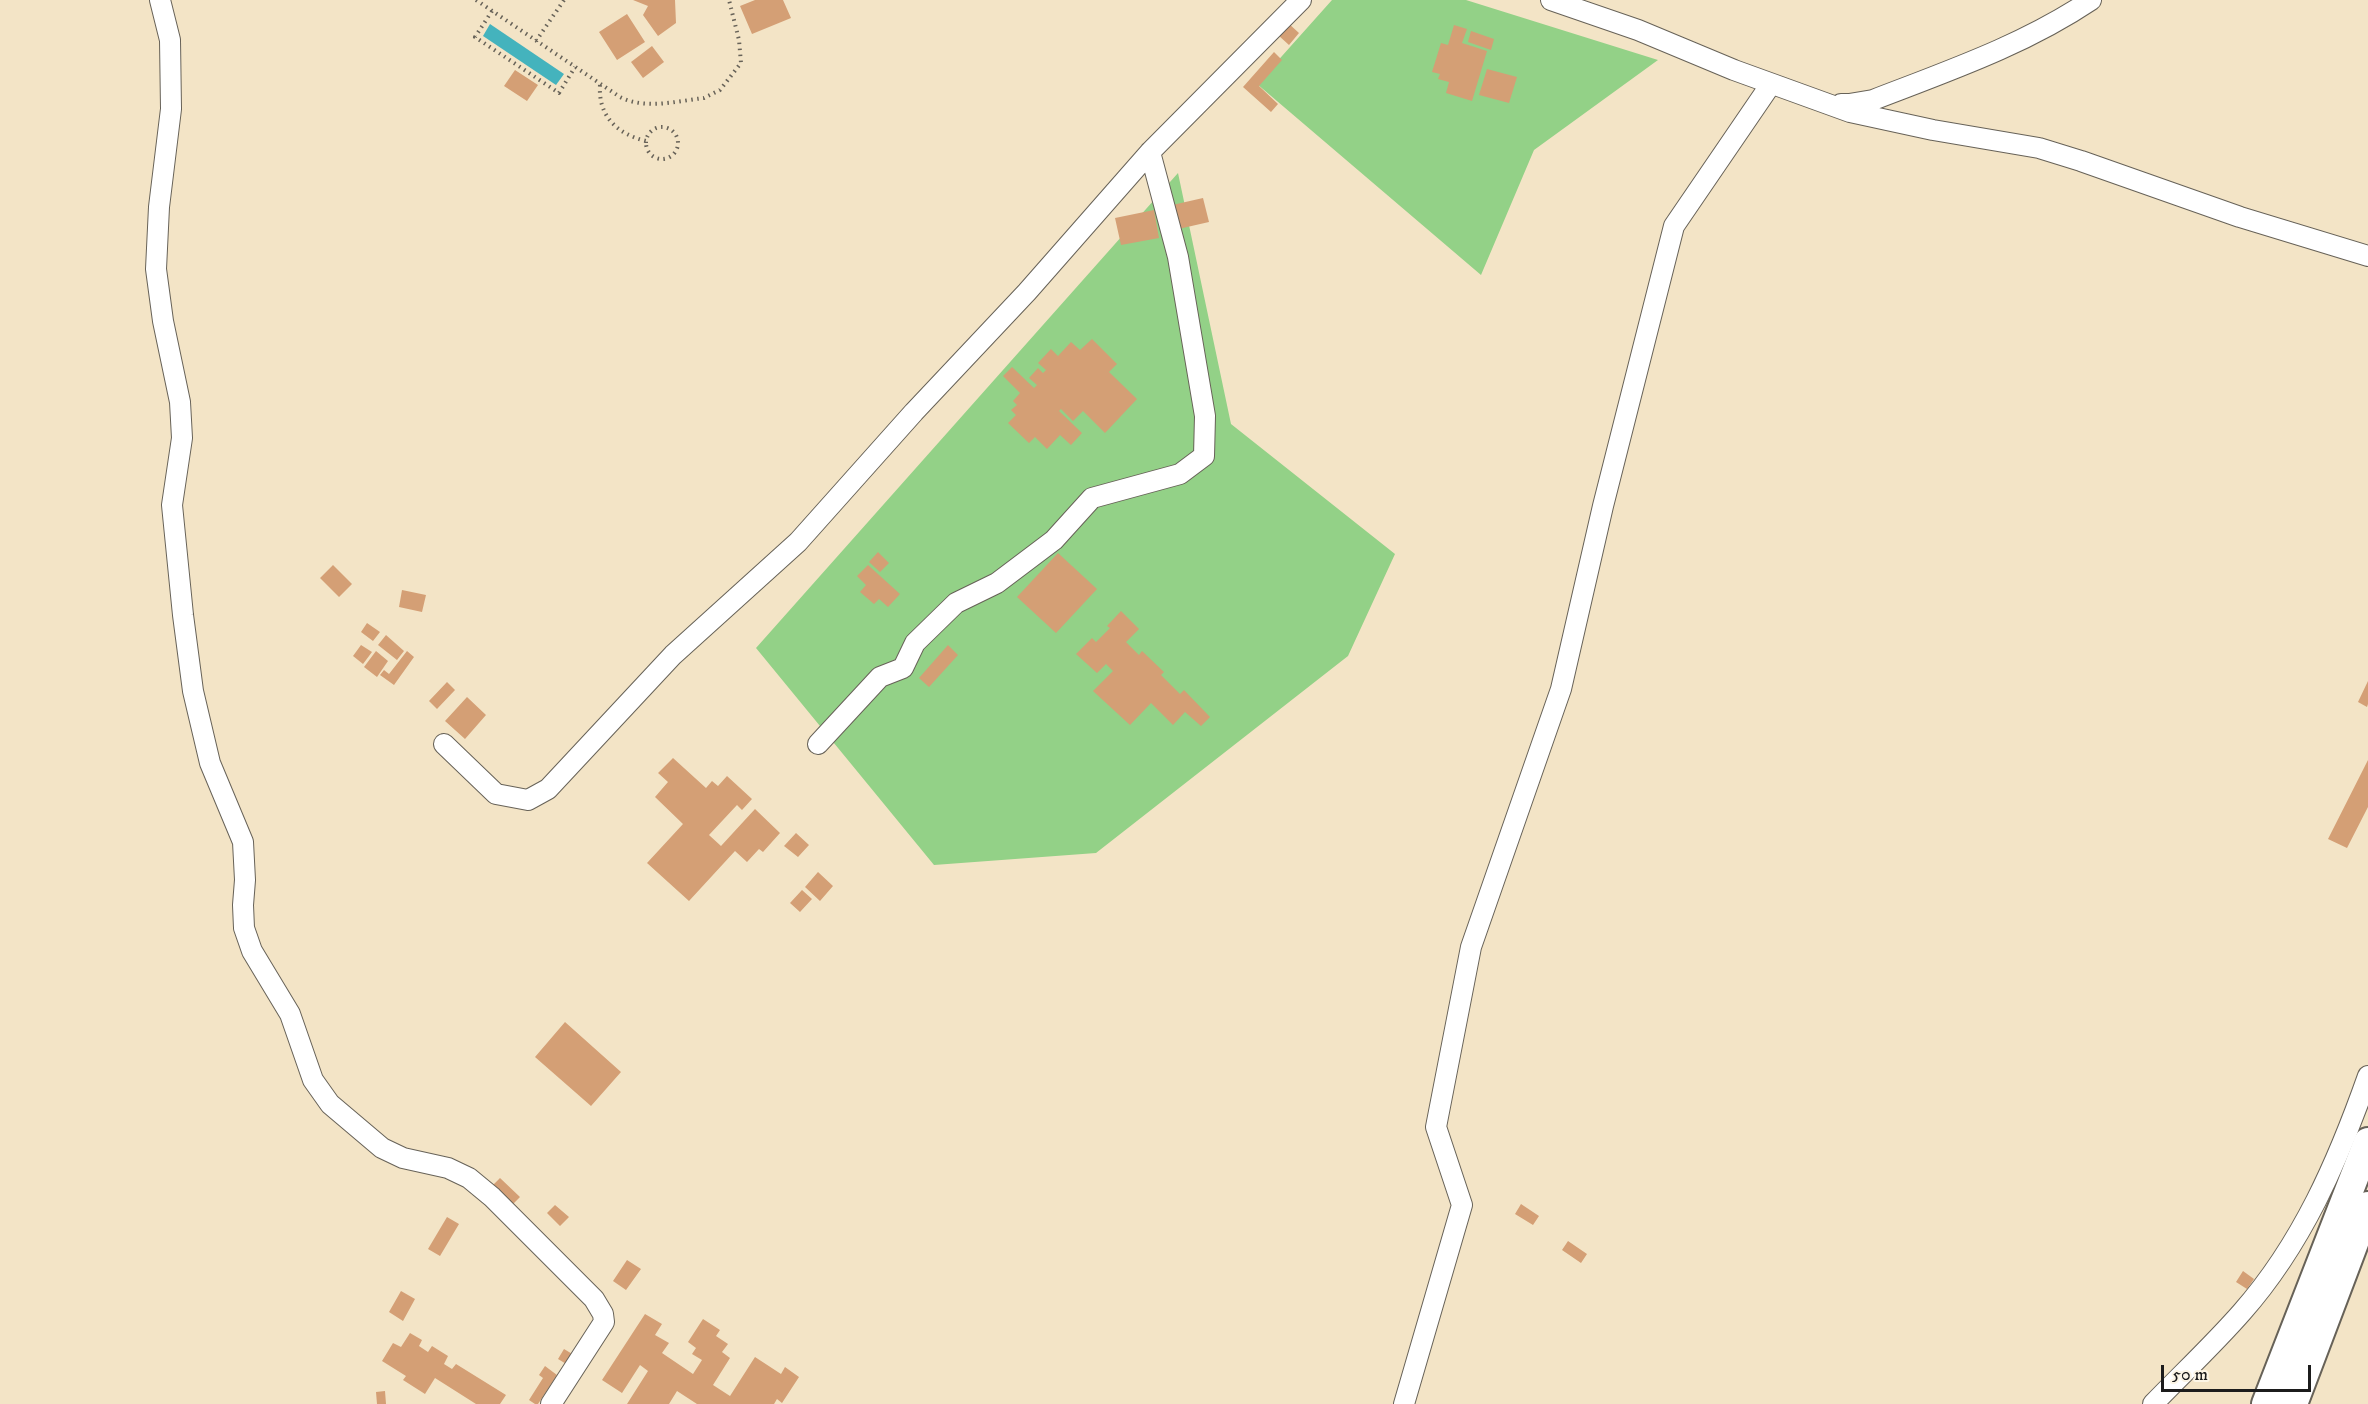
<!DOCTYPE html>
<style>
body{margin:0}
#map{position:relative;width:2368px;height:1404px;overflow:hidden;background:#f3e4c6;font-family:"IM FELL DW Pica",serif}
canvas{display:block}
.scale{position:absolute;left:2161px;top:1365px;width:150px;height:27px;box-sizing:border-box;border:3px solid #1c1c1c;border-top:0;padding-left:8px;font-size:18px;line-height:21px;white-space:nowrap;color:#1c1c1c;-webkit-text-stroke:4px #fcf5e5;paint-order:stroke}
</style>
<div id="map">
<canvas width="2368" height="1404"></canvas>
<div class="scale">50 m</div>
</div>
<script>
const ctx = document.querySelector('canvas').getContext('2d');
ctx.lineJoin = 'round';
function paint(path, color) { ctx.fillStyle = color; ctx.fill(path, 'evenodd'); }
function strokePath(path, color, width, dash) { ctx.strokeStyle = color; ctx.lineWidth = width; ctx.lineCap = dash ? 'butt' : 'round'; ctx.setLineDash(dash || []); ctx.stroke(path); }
const green = new Path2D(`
 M1332,0H1466L1658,60L1534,150L1481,275L1257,84Z
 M1178,173L1231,424L1395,554L1348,656L1096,853L934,865L756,648Z`);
const water = new Path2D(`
 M490,24L564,74L556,85L483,36Z`);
const building = new Path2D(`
 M633,0H675L676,23L658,36L643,15L648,6Z
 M755,0H783L791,18L752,34L740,6Z
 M627,14L645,42L617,60L599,32Z
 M1288,23L1299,33L1289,45L1278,35Z
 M1454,25L1467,29L1462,43L1487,51L1472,101L1446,93L1449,82L1438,79L1440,74L1432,72L1441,43L1448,45Z
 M1471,31L1494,39L1491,50L1468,42Z
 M652,46L664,62L643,78L631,62Z
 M1274,52L1282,60L1259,86L1278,104L1271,112L1243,87Z
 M1487,69L1517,77L1509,103L1479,95Z
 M515,70L538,85L527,101L504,86Z
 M1203,198L1209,222L1174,230L1168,206Z
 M1154,210L1159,238L1121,245L1115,218Z
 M1092,339L1117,364L1109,372L1137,399L1105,433L1083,411L1073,421L1061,409L1059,411L1082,433L1071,445L1060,435L1047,449L1035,437L1029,443L1008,423L1016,415L1011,410L1017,405L1013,401L1020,393L1003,376L1012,367L1034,388L1037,385L1029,378L1038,368L1043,373L1046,370L1038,363L1051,349L1058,356L1071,342L1080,350Z
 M878,552L889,563L880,572L869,562Z
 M1058,553L1097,589L1056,633L1017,597Z
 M333,565L352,584L339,597L320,578Z
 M868,565L900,594L888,607L879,599L874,604L860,592L866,585L857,576Z
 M402,590L426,595L422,612L399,607Z
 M1121,611L1139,629L1126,642L1139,655L1142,651L1164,672L1161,675L1180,694L1184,690L1210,717L1201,726L1185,712L1173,725L1151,703L1130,725L1093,691L1113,671L1106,664L1097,673L1076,654L1092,638L1096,642L1110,628L1107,626Z
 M367,623L380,632L373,641L361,632Z
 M386,635L404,651L397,660L378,645Z
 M361,645L372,652L363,664L353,656Z
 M948,645L958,655L929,687L919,678Z
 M376,651L388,661L377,677L364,667Z
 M407,651L414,657L394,685L380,675L384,670L389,674Z
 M2368,681V704L2367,707L2358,702Z
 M447,682L455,690L437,709L429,701Z
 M467,697L486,715L465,739L445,721Z
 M673,758L706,788L712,781L718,786L727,776L752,799L742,810L737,805L709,835L721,846L755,809L780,833L763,852L759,849L747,862L735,851L689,901L647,863L683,824L655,797L668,782L658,773Z
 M2368,760V807L2347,848L2328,839Z
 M796,833L809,845L798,857L784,846Z
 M818,872L833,886L820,901L805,887Z
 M802,890L812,899L800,912L790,903Z
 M565,1022L621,1072L591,1106L535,1057Z
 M500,1178L520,1197L513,1204L493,1185Z
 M1521,1204L1539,1216L1533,1225L1515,1214Z
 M555,1205L569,1217L560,1226L547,1213Z
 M447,1217L459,1224L440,1256L428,1249Z
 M1568,1241L1587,1254L1581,1263L1562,1250Z
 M627,1260L641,1269L626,1290L613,1281Z
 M2243,1271L2254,1279L2247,1289L2236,1282Z
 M401,1291L415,1299L403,1321L389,1312Z
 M645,1314L662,1324L655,1335L669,1343L662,1353L693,1374L702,1360L692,1354L696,1348L688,1342L703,1319L720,1330L716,1336L728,1344L722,1352L730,1358L713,1385L730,1396L755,1357L781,1374L785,1367L799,1377L782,1403L777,1399L774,1404H697L677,1391L669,1404H627L648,1371L640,1365L622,1393L602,1380Z
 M410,1333L422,1340L419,1346L428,1352L432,1346L448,1356L444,1364L452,1369L456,1364L506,1395L500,1404H476L435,1378L425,1394L403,1380L406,1376L382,1361L393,1343L401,1347Z
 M564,1349L574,1355L568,1365L558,1359Z
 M545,1366L557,1375L538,1404H535L529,1400L543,1378L539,1375Z
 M385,1391L386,1404H377L376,1392Z`);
const path = new Path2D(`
 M476,0L620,97C646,110 677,101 704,98L720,90L741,63L739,40L729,0
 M492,11L475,37L559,93L575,67
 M536,41L564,0
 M600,85C598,116 617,134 646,141
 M646 143a16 16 0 1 1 32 0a16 16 0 1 1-32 0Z`);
const minor = new Path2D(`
 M160,0L170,40L171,109L159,207L156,269L163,321L180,402L182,438L172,505L183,615L193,691L210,763L243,842L245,880L243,905L244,928L252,951L290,1014L313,1080L330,1104L382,1148L403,1158L448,1168L469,1178L492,1197L594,1299L603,1314L604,1322L551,1404
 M1551,0L1638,30L1734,70L1850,112L1933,130L2039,148L2081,161L2240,217L2368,256
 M1841,104H1849L1873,100C1948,71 2024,45 2091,0
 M444,744L496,794L528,800L548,789L673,655L798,542L914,412L1027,292L1150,152L1301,0
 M818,744L880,677L903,668L915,643L956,603L997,583L1054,540L1092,498L1180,474L1204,456L1205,416L1178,257L1150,152
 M1404,1404L1462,1205L1436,1127L1471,947L1561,689L1603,506L1674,226L1771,84
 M2153,1404C2182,1374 2214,1344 2242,1312C2302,1244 2338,1161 2368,1076`);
const highway = new Path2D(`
 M2266,1404L2368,1142
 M2293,1404L2368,1206`);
paint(green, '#93d187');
paint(water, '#44b3bd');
paint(building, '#d49f75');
strokePath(minor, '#676258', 22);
strokePath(highway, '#676258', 32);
strokePath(path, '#676258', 4, [1.5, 4.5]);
strokePath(minor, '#fff', 20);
strokePath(highway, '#fff', 28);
</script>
